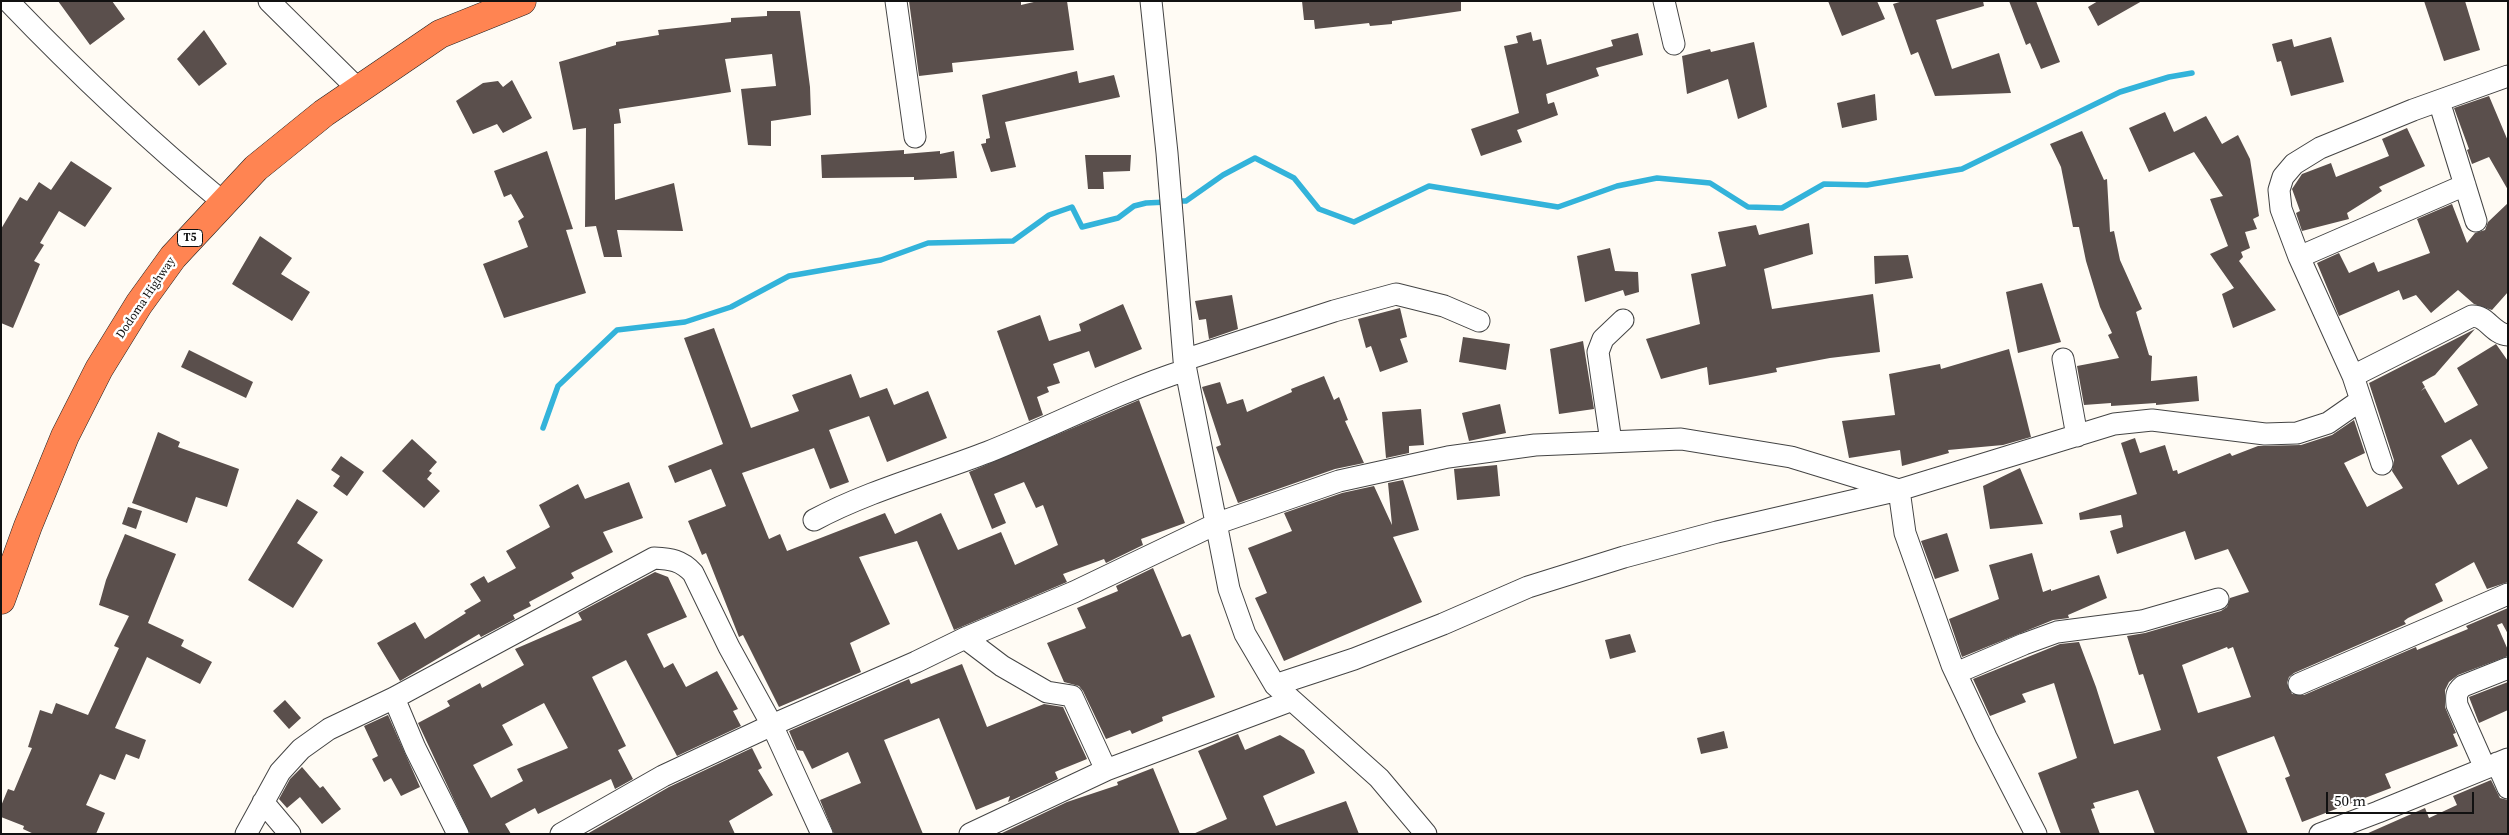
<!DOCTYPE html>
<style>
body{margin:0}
#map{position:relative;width:2509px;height:835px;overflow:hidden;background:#fffbf4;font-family:"Source Serif 4",serif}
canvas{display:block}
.frame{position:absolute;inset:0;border:2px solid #111;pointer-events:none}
.scale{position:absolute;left:2326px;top:792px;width:148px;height:22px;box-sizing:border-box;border:2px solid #111;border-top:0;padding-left:6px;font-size:15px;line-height:18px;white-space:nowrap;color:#111;-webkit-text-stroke:4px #fff;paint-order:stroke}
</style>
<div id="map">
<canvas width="2509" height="835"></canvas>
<div class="frame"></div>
<div class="scale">50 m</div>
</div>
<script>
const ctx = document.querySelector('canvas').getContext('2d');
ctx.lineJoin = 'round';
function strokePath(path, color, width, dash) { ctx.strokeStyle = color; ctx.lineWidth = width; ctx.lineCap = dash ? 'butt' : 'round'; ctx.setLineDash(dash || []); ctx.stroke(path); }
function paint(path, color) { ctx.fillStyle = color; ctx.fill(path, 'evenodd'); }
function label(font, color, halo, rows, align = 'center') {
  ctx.font = font + ' "Source Serif 4",serif'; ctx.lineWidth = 5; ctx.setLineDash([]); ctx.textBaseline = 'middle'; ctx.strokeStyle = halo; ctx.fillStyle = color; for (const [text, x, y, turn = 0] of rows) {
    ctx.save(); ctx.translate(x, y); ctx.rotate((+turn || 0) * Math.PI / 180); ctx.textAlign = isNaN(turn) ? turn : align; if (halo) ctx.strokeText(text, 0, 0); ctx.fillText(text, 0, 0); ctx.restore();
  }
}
const stream = new Path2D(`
 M1176,201H1186L1223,175L1255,158L1294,178L1319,209L1354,222L1429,186L1558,207L1617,186L1657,178L1710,183L1748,207L1782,208L1824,184L1867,185L1962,169L2120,92L2169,77L2192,73
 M543,428L558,386L617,330L685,322L731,307L789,276L881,260L928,243L1013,241L1049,215L1072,207L1082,227L1118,218L1134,206L1146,203L1167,202`);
const building = new Path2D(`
 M58,1H112L125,19L90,45Z
 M909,1H1021V5L1038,1H1067L1074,50L952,63L953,72L919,76Z
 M1302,1H1461V11L1392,21V24L1370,26L1369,23L1315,29L1314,20H1304Z
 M1828,1H1877L1885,19L1842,36Z
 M1903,1H1983L1984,6L1936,20L1952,69L1999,53L2011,93L1935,96L1918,52L1911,55L1893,4Z
 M2009,1H2036L2060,62L2041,69L2030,43L2026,45Z
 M2098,1H2142L2098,26L2088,7Z
 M2424,1H2465L2480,50L2444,61Z
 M767,11H800L810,87L811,115L771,121V146L748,145L741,89L776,86L772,54L725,59L731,92L619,109L621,123L614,124L615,200L674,183L683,231L617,230L622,257H604L596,226L585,227L586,128L573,130L559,62L616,45V42L659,35L658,30L731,22V18L767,16Z
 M204,30L227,64L199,86L177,59Z
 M1531,32L1533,41L1541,39L1547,65L1613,46L1611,40L1638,33L1643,55L1596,68L1599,76L1546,94L1548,104L1554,102L1558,115L1517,130L1522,142L1481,156L1471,129L1519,113L1504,46L1518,43L1516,36Z
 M2331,37L2344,82L2291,96L2281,61L2277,62L2272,44L2292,39L2294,47Z
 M1754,42L1767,107L1738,119L1728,79L1687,94L1682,56L1710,49L1711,52Z
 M1077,71L1079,83L1114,75L1120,97L1005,122L1016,167L991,172L981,144L986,143V139L990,138L982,95Z
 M512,80L532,118L503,133L497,124L473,134L456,101L483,83L498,81L503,87Z
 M1875,94L1877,120L1842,128L1837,103Z
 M2489,96L2508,141V190L2489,157L2472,164L2467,150L2469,149L2454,108Z
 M2165,112L2174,132L2206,116L2222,144L2238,135L2250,159L2259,216L2253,219L2257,229L2245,232L2250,248L2241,252L2243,257L2239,261L2276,310L2233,328L2222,294L2234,288L2210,254L2228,246L2210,199L2223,196L2194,152L2149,172L2129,128Z
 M2407,128L2425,166L2379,187L2382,191L2347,213L2349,219L2302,231L2296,213L2300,211L2292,189L2302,174L2331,163L2336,177L2389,156L2382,139Z
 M2082,131L2104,180L2107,179L2110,232L2114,231L2120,260L2142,309L2136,312L2149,355L2152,356L2151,381L2197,376L2199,401L2156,405V403L2111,406V403L2084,405L2077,366L2119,358L2108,335L2112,333L2100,307L2086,261L2079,227H2073L2061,167L2050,144Z
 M904,150V154L940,151V154L954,151L957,178L914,180V177L822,178L821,155Z
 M547,151L573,229L566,230L586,293L504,318L483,264L528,247L518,221L524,217L511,194L504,197L494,171Z
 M1085,155H1131L1130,171L1103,172L1104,189H1088Z
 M71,161L112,188L85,227L59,211L40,243L44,245L34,261L40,264L13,328L1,323V229L20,197L27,201L39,182L51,190Z
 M2508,203V292L2492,310L2474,304L2458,290L2431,313L2416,295L2403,300L2399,290L2339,316L2317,263L2339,253L2349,273L2374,262L2378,272L2430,253L2417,219L2452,204L2467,243L2475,233L2485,230L2488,222Z
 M1809,223L1813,254L1764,269L1772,309L1873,294L1880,352L1830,358L1776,368L1777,372L1709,385L1707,367L1661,379L1646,339L1700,324L1691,274L1726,266L1718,232L1756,225L1759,235Z
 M260,236L292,258L281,274L310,292L292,321L232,284Z
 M1610,248L1615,271L1638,272L1639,292L1625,296L1623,290L1585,302L1577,256Z
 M1908,255L1913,278L1875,284L1874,256Z
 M2042,283L2061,342L2018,353L2006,292Z
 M1232,295L1238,329L1209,339L1206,319L1199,320L1195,301Z
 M1123,304L1142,349L1095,368L1089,351L1053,364L1060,383L1047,387L1049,392L1037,397L1043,415L1029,421L997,331L1040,315L1049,341L1081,331L1079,324Z
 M1400,308L1407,337L1400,339L1408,362L1380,372L1371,346L1366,348L1358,319Z
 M714,328L751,428L799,411L792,395L851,374L860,398L887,388L894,405L928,391L947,438L887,462L869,416L829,430L849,482L830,489L814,448L742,473L769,539L780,534L787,551L885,513L895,534L941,513L958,550L1001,532L1015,565L1058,545L1043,505L1036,508L1024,482L994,494L1006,523L992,529L969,472L1139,400L1185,523L1141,539L1143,545L1106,563L1104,559L1063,574L1067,582L954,630L917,541L859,557L890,624L850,643L861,672L779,707L743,635L739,637L706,553L702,555L688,521L726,506L711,469L675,483L668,466L723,444L684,338Z
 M2475,329L2435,375L2422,382L2425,387L2421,391L2425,388L2445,423L2478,405L2457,368L2496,344L2508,361V582L2487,589L2474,562L2435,584L2443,601L2408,618L2404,621L2406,624L2294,673L2289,677L2287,683L2292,694L2304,695L2416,647L2417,650L2468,629L2466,626L2508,608V634L2502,623L2497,625L2508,650V656L2458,675L2449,682L2445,690V707L2456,733L2453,734L2458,746L2385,774L2391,788L2302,822L2285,778L2290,776L2274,736L2217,757L2248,834H2155L2138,790L2093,803L2095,808L2091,809L2100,834H2061L2038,773L2077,758L2054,683L2022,694L2026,702L1990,716L1973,679L2060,644L2079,642L2096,687L2114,744L2161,730L2143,674L2139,675L2127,636L2145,633L2221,611L2227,607L2230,598L2249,592L2228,549L2195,560L2185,531L2117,554L2110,531L2123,527L2121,515L2080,520L2079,513L2137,494L2121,443L2135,438L2140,453L2165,445L2173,471L2177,470L2178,474L2230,453L2232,456L2258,446L2301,445L2332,435L2354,420L2365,453L2344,463L2367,507L2403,488L2392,471L2394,460L2369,383ZM2471,439L2488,468L2458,485L2441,456ZM2227,647L2228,649L2233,647L2251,697L2198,713L2182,665Z
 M1463,337L1510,344L1506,370L1459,362Z
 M1583,341L1594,409L1559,414L1550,349Z
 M2009,349L2031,437L2003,445L1948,450L1949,453L1902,466L1900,450L1849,458L1842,421L1895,415L1889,374L1940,364L1941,369Z
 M189,350L253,382L246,398L181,367Z
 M1324,376L1334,400L1339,397L1348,420L1345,421L1364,463L1335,469L1238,503L1216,447L1221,445L1202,387L1220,382L1227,404L1243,399L1247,412L1292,392L1291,389Z
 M1500,404L1506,433L1469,441L1462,413Z
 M1421,409L1424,445L1409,446V453L1386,458L1382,412Z
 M158,432L180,442L178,447L239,469L227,507L196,497L187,523L132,503Z
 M412,439L437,462L429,471L432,473L427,479L440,491L424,508L382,471Z
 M341,456L364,472L347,496L333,486L340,476L331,470Z
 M1497,465L1500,496L1457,500L1454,469Z
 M2020,468L2043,524L1990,529L1983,486Z
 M1403,480L1419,530L1393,537L1422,602L1284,661L1255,598L1267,593L1248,548L1292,531L1284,513L1342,493L1374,486L1392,525L1388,483Z
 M629,482L643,518L603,532L613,552L571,573L574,578L529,602L531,606L513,615L515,619L481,637L479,634L400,681L377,643L415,622L425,639L466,613L464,611L481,601L470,584L484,576L488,583L516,568L506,551L550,527L539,505L578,484L585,499Z
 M297,499L318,512L297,543L323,560L293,608L248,580Z
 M128,507L142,511L136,529L122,524Z
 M1947,533L1959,571L1935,579L1921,541Z
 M125,534L176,554L148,623L184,640L181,646L212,662L200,684L147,657L115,728L146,740L139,759L126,754L115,780L100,774L86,805L105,813L96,834H34L23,829L24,826L1,817V806L8,789L14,791L32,748L28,747L40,710L52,714L56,703L88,715L119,648L114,646L129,616L99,605L106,580Z
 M2032,553L2043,592L2051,589V591L2099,575L2107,598L2068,615L2069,618L2053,620L1962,657L1949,619L1999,599L1989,565Z
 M1153,568L1182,637L1190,634L1215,697L1162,717L1163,721L1132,734L1130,730L1106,739L1083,691L1079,686L1064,682L1047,643L1086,628L1077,608L1118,591L1116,586Z
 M655,572L668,577L687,617L647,634L664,668L673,663L686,687L717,671L738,709L733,711L741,726L677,756L626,660L592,677L626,746L618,750L633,779L615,789L611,779L538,814L535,808L505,824L511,834H470L418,723L450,706L447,701L480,683L482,688L524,665L515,649L582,620L578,613ZM544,703L568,748L517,769L523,781L491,798L473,765L513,745L502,725Z
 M1630,634L1636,652L1610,659L1605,640Z
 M962,664L987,727L1044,704L1063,707L1087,759L1055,772L1058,779L1008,802L1010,796L976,810L939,718L884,740L923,834H834L820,800L861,783L848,752L812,769L803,751L797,750L789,731L909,679L911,684Z
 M2508,682V710L2479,723L2469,697Z
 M285,700L301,718L289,729L273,711Z
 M388,715L420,787L401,796L391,778L384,782L372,759L378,756L364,726Z
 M1724,731L1728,748L1701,754L1697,738Z
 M1238,734L1245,750L1280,735L1304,750L1315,773L1263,796L1276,826L1346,801L1359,834H1193L1227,819L1198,751Z
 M752,748L762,768L758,770L773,795L729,821L735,834H587L669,787Z
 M302,767L320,788L323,786L341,809L322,824L300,797L287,808L279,799L290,779Z
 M1153,768L1180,834H1000L1067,802L1118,785L1117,782Z
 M2491,780L2500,798L2508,800V834H2366L2425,808L2429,818L2457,805L2453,796Z`);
const minor = new Path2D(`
 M8,1C76,72 147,139 223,202
 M269,1L358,89
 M896,1L915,137
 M1151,1L1167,153L1184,360L1229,589L1245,634L1275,685L1379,778L1426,834
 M1664,1L1674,44
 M2439,101L2476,221
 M2299,257L2465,185
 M2063,359L2077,436
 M1184,360L1334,311L1396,294L1444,306L1479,321
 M2353,376L2472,316C2487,315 2492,334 2508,335
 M1611,442L1598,352L1603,339L1623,320
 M2382,464L2353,376L2299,257L2281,209L2279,190L2283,177L2294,164L2320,148L2413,110L2508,76
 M814,520C868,491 931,474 988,452C1055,425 1118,392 1186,370
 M965,638L1002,666L1047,692L1072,696L1106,770
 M1956,673L2024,644L2057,632L2142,621L2218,599
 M2299,684L2508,594
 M1275,685L1354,659L1443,624L1528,587L1624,557L1717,532L1899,490L2114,424L2152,420L2265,434L2297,433L2328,423L2361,400
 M394,698L415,748L458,834
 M2497,763L2508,788
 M2485,768L2457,705C2456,696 2456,692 2463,686L2508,668
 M263,802L290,834
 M246,834L280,772L301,749L329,729L394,698L654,558C671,559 681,560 693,573L729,647L772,725L822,834
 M561,834L663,776L772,725L916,662L965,638L1074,592L1218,523L1339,481L1448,457L1535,445L1681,439L1791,457L1899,490L1905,533L1952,665L1986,737L2036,834
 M970,834L1106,770L1290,701
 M2320,834L2378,812L2508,759`);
const highway = new Path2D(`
 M1,600L28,526L65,436L99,369L139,304L173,257L256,168L324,113L440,34L522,1`);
const shields = [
 [190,238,25]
];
const shieldNames = [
 ["T5",190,238]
];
const streetNames = [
 ["Dodoma Highway",146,298,-56]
];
strokePath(stream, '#33b3da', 5.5);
paint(building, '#5a4f4c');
strokePath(minor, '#444', 23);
strokePath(highway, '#222', 29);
strokePath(minor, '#fff', 21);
strokePath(highway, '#ff8452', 28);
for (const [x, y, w] of shields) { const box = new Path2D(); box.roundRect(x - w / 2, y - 8.5, w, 17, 4); ctx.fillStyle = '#fff'; ctx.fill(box); strokePath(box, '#111', 1); }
label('bold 11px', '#111', null, shieldNames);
label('12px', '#111', '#fff', streetNames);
</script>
